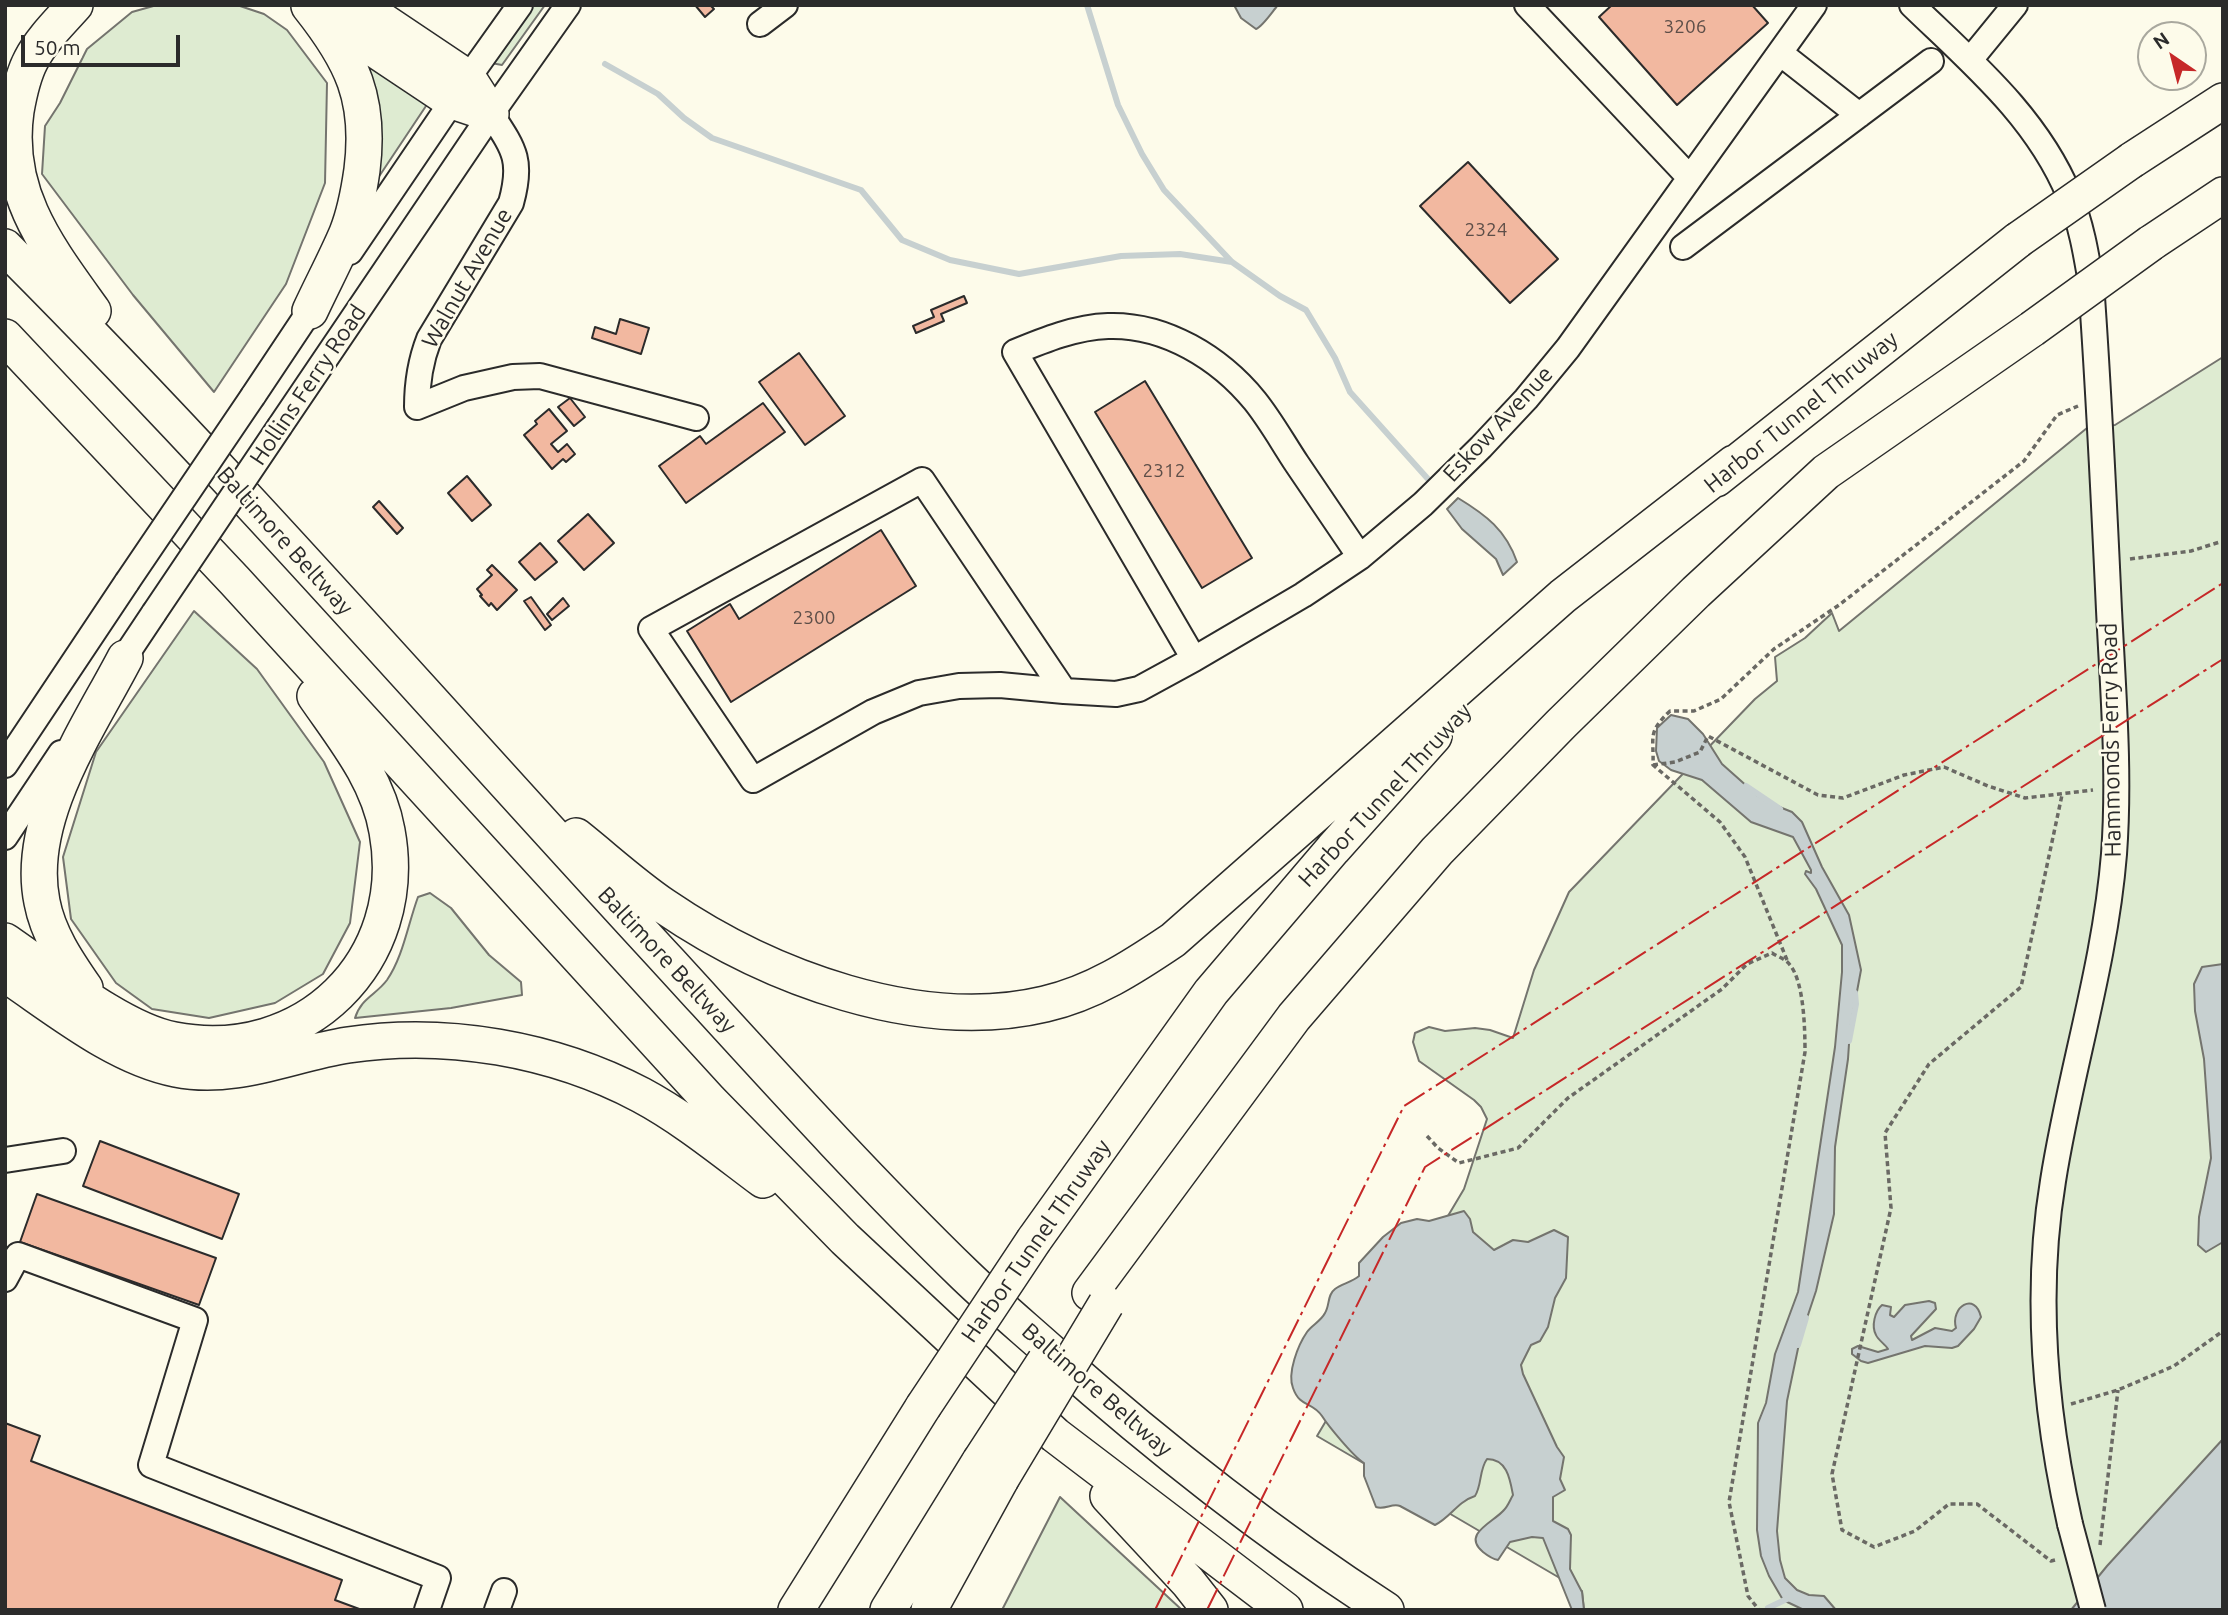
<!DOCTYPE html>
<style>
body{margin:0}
#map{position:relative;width:2228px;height:1615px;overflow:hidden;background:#fdfbea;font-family:Ubuntu,sans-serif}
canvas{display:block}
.frame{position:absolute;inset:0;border:7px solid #2b2b2b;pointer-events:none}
.north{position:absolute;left:2137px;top:21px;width:70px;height:70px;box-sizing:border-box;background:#fdfbea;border:2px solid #a9a89e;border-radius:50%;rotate:325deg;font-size:19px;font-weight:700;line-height:28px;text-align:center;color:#2b2b2b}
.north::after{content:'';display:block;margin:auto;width:24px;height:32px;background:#c62828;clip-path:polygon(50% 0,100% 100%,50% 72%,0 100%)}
.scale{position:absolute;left:21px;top:35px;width:159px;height:32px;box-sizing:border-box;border:4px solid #2b2b2b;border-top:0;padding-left:9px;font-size:21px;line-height:24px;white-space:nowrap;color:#2b2b2b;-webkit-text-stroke:5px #fdfbea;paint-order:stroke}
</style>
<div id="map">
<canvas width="2228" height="1615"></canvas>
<div class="frame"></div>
<div class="north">N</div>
<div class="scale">50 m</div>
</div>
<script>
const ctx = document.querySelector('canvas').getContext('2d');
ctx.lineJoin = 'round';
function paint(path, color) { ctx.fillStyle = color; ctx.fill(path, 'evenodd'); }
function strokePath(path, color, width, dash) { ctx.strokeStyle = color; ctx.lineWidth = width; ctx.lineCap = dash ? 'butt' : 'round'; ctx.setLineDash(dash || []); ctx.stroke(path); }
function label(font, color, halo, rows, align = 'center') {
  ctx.font = font + ' Ubuntu,sans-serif'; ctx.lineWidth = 5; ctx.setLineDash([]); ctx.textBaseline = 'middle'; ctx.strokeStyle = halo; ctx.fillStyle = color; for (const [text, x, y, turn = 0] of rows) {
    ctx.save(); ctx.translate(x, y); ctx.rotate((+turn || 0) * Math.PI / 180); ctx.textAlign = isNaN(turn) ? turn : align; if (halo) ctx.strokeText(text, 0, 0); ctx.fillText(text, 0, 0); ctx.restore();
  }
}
const green = new Path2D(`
 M157,5H237L264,14L287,30L327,83L325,183L286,284L214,392L133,295L42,174L45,126L60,103L87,49L132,12Z
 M528,5H545L502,65L491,63Z
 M358,54L425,100L426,106L370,190Z
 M2223,357V1610H1584L1582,1591L1317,1436L1464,1189L1487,1119L1481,1107L1474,1100L1419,1061L1413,1042L1415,1033L1429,1027L1445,1031L1475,1028L1490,1030L1513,1038L1534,970L1569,892L1755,699L1777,681L1775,657L1805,638L1832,613L1839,631L2087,428L2115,425Z
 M194,611L257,669L324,762L360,842L350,923L323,974L275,1003L209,1018L152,1009L116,983L71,919L63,857L96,752Z
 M430,893L451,908L489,955L521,982L522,995L451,1008L355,1018C361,998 376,995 387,980C403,957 408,924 418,897Z
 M1060,1497L1182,1610H1002Z`);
const water = new Path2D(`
 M1234,5H1278C1272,12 1263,26 1256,29L1241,18Z
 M1458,498C1486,515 1506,530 1517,562L1503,575L1496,559L1462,529L1447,509Z
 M1671,715L1688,719L1703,734L1722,764L1758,796L1772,804L1792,812L1802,822L1822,867L1849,915L1861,970L1850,1029L1848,1059L1835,1147L1834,1214L1816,1291L1800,1339L1787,1401L1777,1531L1780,1560L1785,1578L1797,1590L1809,1595L1824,1596L1836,1610H1804L1783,1600L1769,1576L1761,1556L1757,1530L1758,1423L1766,1403L1775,1354L1798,1292L1835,1047L1842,972V945L1816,889L1805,874L1806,871L1811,873V870L1793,837L1751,822L1702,780L1671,770L1659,761L1656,751L1657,728Z
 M2223,964V1242L2206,1252L2198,1245L2199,1217L2211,1158L2204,1059L2195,1011L2194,984L2202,967Z
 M1464,1211L1470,1219L1473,1232L1494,1250L1513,1240L1528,1242L1554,1230L1568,1237L1566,1278L1555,1298L1548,1327L1540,1341L1531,1345L1521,1365L1523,1374L1557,1447L1564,1457L1560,1479L1565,1490L1553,1497V1521L1568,1529L1571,1535L1570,1569L1582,1592L1584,1610H1572L1543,1538L1532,1537L1510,1542L1498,1560C1492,1559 1488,1556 1483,1552C1461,1534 1494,1522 1504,1510C1508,1506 1510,1500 1513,1495C1510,1479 1507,1459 1487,1459C1479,1470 1482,1485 1475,1496C1457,1502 1451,1517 1435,1525L1400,1506C1392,1503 1385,1510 1376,1507L1364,1476V1463C1354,1457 1329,1427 1322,1416C1312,1401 1300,1408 1293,1388C1287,1373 1298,1345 1307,1332C1312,1325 1321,1321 1325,1313C1330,1305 1327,1295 1335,1289C1342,1284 1352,1282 1359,1276V1263L1383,1237L1401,1223L1417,1219L1429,1221Z
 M1929,1301L1935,1303L1936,1309L1911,1336L1912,1340L1935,1328L1952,1331L1956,1328C1950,1307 1975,1291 1981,1317L1974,1329L1958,1346L1952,1348L1925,1346L1868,1363L1861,1361L1852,1354V1349L1858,1346L1878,1352L1888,1349C1885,1344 1878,1340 1876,1335C1871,1326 1875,1311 1882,1305L1891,1307L1890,1315L1894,1317L1905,1305Z
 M2223,1439V1610H2071L2107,1566Z`);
const stream = new Path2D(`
 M1087,5L1118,105L1142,154L1164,190L1232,262L1280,296L1306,310L1335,358L1350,392L1428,479
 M605,64L658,94L684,118L712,138L861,190L902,240L950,260L1019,274L1121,256L1180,254L1232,262
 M1746,786L1780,809
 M1849,1041L1856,1004L1855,993
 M1798,1345L1806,1318
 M1768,1608L1791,1597`);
const building = new Path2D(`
 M695,5H710L714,9L705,17Z
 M1612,5H1752L1768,23L1677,105L1599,17Z
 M1468,162L1558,259L1510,303L1420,206Z
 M964,296L967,303L941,314L944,321L916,333L913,326L934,317L931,310Z
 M620,319L649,328L641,354L592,338L595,327L616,334Z
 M799,353L845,416L805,445L759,382Z
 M1145,381L1252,558L1202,588L1095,412Z
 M570,398L585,417L574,426L558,407Z
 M763,403L785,432L686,503L659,466L700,436L706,444Z
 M549,409L567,431L551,444L558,452L567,444L575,454L566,462L563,459L552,469L524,435L537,424L535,421Z
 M467,476L491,505L472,521L448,493Z
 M379,501L403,528L397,534L373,507Z
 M588,514L614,543L584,570L558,541Z
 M881,530L916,586L731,702L687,631L730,604L739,619Z
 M540,543L557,562L535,580L519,562Z
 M492,565L517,590L497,610L491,603L489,606L480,596L482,595L477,589L492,575L487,570Z
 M531,597L551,625L545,630L524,601Z
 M563,598L569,606L552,620L547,614Z
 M100,1141L239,1194L222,1239L83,1186Z
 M37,1194L216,1258L199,1305L20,1242Z
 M5,1423L40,1436L31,1461L342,1580L335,1600L362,1610H5Z`);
const path = new Path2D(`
 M2130,559L2191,551L2223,541
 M1653,765L1675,762L1700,752L1708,736L1818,795L1843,798L1904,775L1944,767L1988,786L2025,798L2093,790
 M1787,960L1745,857L1720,822L1653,765C1654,736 1647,733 1670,711H1694L1721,699L1774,649L1839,605L2024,461L2057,415L2078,406
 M1427,1136L1438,1148L1459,1163L1518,1148L1568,1098L1722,989L1747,964L1772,953C1778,957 1786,959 1790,965C1804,982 1805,1029 1805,1052L1729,1502L1748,1596L1759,1610
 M2071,1404L2118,1390L2174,1366L2223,1331
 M2100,1545L2118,1390
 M2055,1560L2051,1561L1977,1504H1949L1915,1531L1874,1547L1842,1530L1832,1474L1891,1208L1885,1133L1929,1064L2021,987L2062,795`);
const minor = new Path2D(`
 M1527,5L1690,178
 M1912,5C1971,62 2037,117 2069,195C2081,223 2086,253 2091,283C2099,392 2104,501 2109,610C2113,691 2120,773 2114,854C2105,966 2070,1072 2053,1181C2034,1296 2045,1412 2070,1524
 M760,24L785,5
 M1780,53L1859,115
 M1970,60L2015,5
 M491,114C514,149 523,160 511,203L429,339C420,362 417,382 417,407L464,388L513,377L540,376L696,418
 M1683,247L1931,61
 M350,252L468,78L520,5
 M253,396L319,297
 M280,426L491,114L568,5
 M922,480L1064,691L1000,685L959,686L919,693L873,712L753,780L651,629Z
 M1194,659L1015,352C1044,340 1076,327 1108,326C1165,324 1220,358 1255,401C1271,421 1283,443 1297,464C1318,495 1339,526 1360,557
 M116,670L154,613
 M1064,691L1116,694L1139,689L1194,659L1303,595L1360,557L1423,504L1481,447L1526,399L1568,348L1814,5
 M5,765L127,582
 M5,837L61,753
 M5,1160L63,1151
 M5,1279L18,1255L195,1320L151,1465L438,1578L427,1610
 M497,1610L504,1591`);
const highway = new Path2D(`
 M75,5C60,22 42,39 31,60C23,75 19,94 16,111C4,193 48,248 93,311
 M359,5L468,78L491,114
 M309,6C352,60 371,99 362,170C359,191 355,213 347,233C336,259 322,285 310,311
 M326,17L452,101L491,114
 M2132,160L2223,101
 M2151,243L2223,195
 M5,247C236,478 449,724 670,963C767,1069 863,1176 966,1276C994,1303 1024,1328 1053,1354C1158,1447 1268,1534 1386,1610
 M5,337L235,581L710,1101L845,1239L1055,1435L1285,1610
 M1716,479L2018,240
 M576,836C605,859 633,885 664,906C768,977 919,1034 1045,1004C1093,993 1133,967 1173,940L1563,596L1734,463
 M5,941C51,972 121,1030 174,1040C304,1065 411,961 387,831C378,779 344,738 315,696
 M5,974C56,1008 115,1057 176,1069C236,1081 290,1054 348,1045C446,1030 554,1049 641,1095C684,1118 724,1151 763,1180
 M85,988C67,962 48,934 42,902C25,819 88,729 125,658
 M1034,1240L1211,992L1333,849L1434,736
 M1090,1293L1294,1017L1437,851L1561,724L1696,592L1826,472L2032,329
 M1108,1496L1188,1582L1210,1610
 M796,1610L923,1407
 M888,1610L980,1461
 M929,1610L1001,1479`);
const minorBridge = new Path2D(`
 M127,582L253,396
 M154,613L280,426
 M2070,1524L2093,1610`);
const highwayBridge = new Path2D(`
 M2018,240L2132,160
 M2032,329L2151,243
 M923,1407L1034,1240
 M980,1461L1045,1361
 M1001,1479L1106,1304`);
const power = new Path2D(`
 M1155,1610L1404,1106L2223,583
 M1207,1610L1425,1167L2223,659`);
const numberNames = [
 ["3206",1685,27],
 ["2324",1486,230],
 ["2312",1164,471],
 ["2300",814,618]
];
const streetNames = [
 ["Walnut Avenue",467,278,-60],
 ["Hollins Ferry Road",308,385,-56],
 ["Harbor Tunnel Thruway",1801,412,-39],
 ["Eskow Avenue",1498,424,-47],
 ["Baltimore Beltway",285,541,48],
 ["Hammonds Ferry Road",2111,740,-91],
 ["Harbor Tunnel Thruway",1385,795,-47],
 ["Baltimore Beltway",667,960,47],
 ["Harbor Tunnel Thruway",1036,1241,-55],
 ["Baltimore Beltway",1097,1390,41]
];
paint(green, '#deebd1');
strokePath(green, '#74746e', 2);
paint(water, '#c7d0d0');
strokePath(water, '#74746e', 2);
strokePath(stream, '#c7d0d0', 6);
paint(building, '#f2b8a0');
strokePath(building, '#2b2b2b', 2);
strokePath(minor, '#2b2b2b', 28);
strokePath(highway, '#2b2b2b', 38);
strokePath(path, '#6a6964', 3.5, [5, 3.5]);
strokePath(minor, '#fdfbea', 24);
strokePath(highway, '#fdfbea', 35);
strokePath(minorBridge, '#2b2b2b', 28, []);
strokePath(highwayBridge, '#2b2b2b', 38, []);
strokePath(minorBridge, '#fdfbea', 24);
strokePath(highwayBridge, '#fdfbea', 35);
strokePath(power, '#c62828', 2, [24, 5, 3.5, 5]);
label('19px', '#5d4e48', null, numberNames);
label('23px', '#2b2b2b', '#fdfbea', streetNames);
</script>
